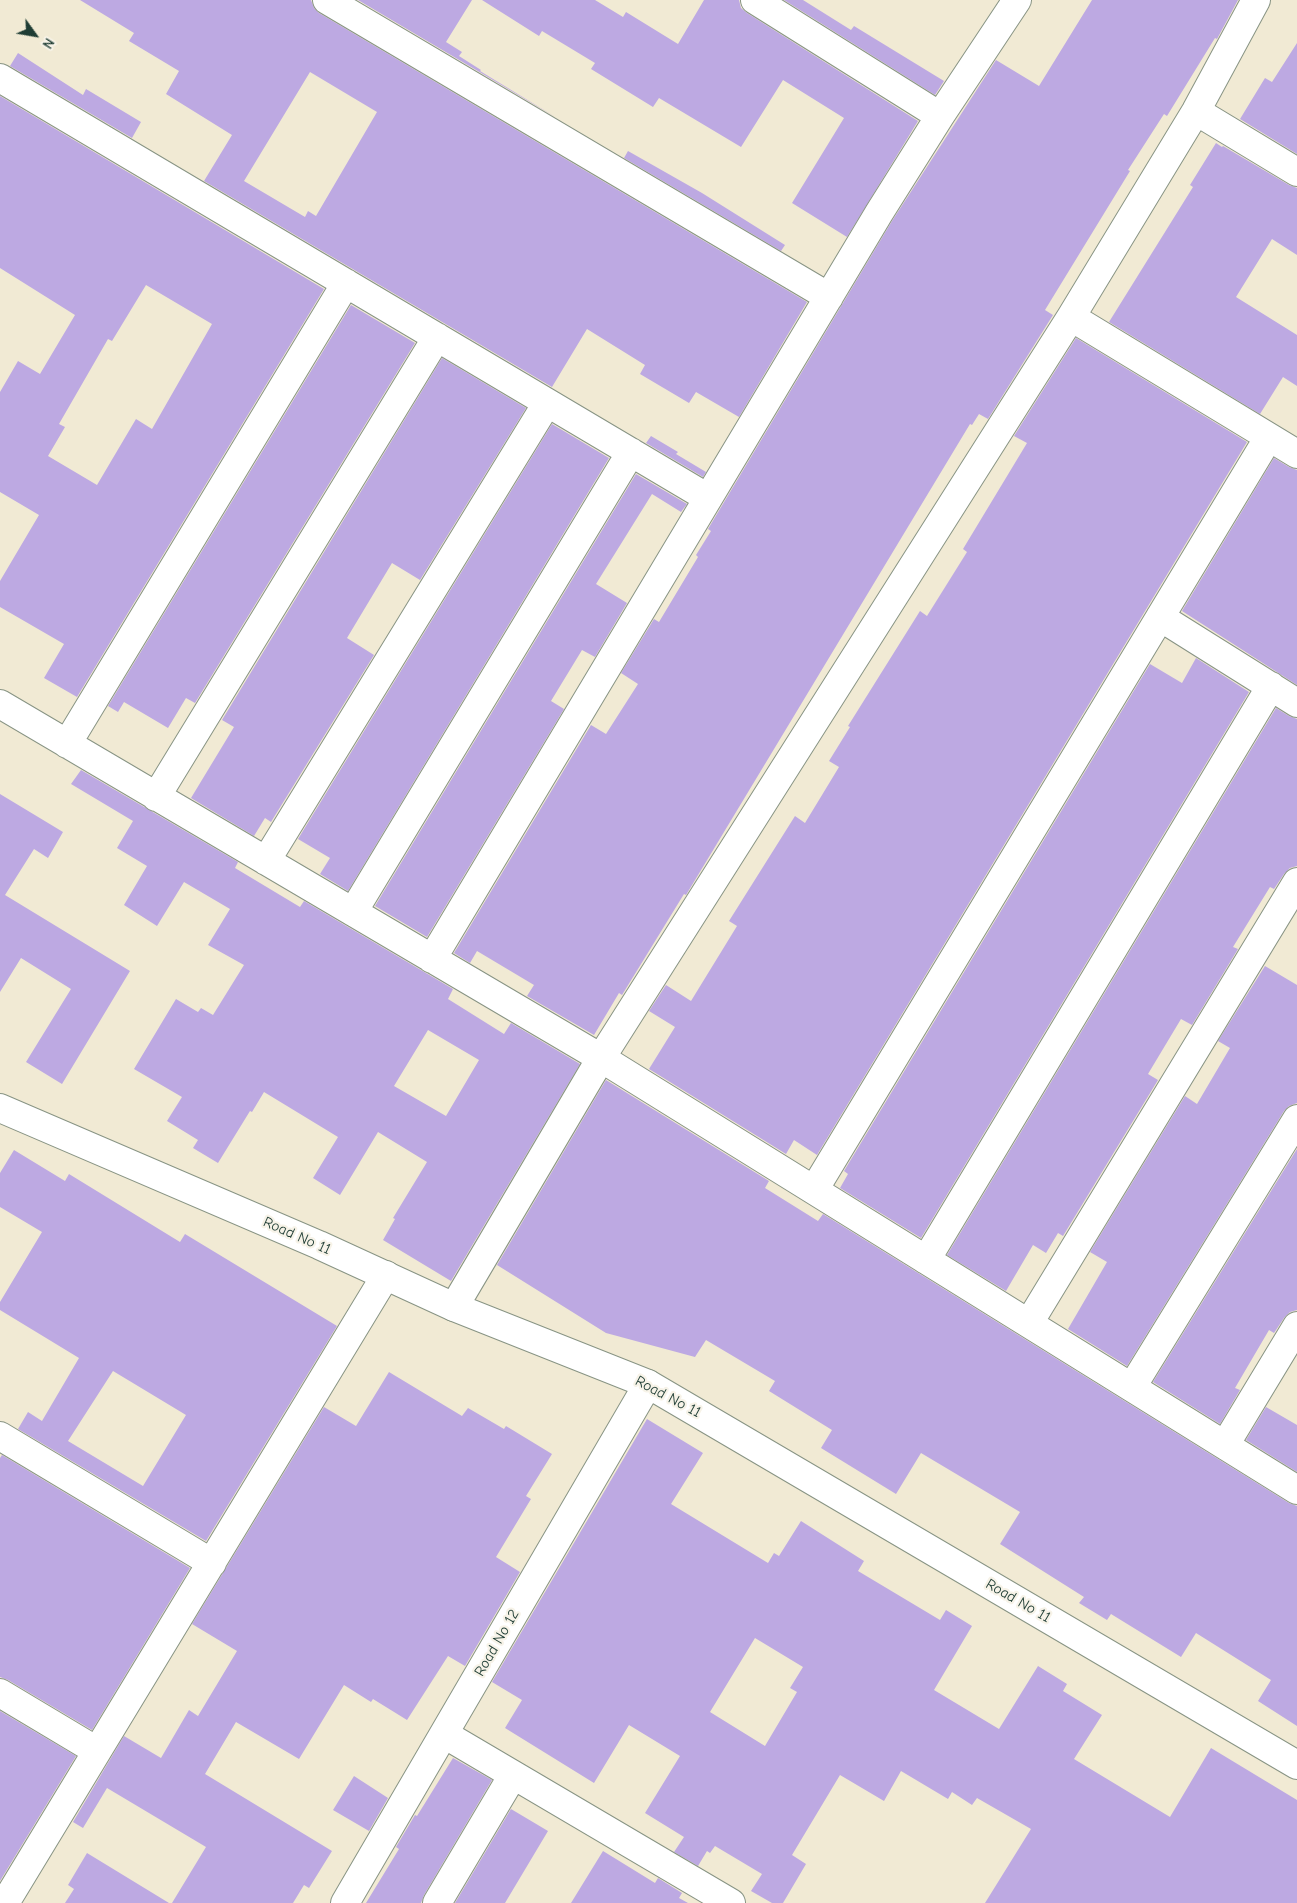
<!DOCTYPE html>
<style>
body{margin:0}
#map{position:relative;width:1297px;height:1903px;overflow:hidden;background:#f1ead4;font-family:"Comic Neue",sans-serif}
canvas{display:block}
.north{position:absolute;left:10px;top:10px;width:50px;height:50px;-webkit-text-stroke:4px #f7f3e8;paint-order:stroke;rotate:122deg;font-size:14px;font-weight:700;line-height:20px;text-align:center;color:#1f3d34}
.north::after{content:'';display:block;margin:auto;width:18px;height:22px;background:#1f3d34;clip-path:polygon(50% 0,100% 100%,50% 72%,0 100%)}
</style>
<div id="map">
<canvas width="1297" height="1903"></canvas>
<div class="north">N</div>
</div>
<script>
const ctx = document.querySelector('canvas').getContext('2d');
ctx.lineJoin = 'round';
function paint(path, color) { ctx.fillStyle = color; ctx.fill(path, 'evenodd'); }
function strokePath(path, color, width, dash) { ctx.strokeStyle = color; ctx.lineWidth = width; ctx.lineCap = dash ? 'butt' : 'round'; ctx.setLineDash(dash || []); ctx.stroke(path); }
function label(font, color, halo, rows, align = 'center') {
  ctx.font = font + ' "Comic Neue",sans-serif'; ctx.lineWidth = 4.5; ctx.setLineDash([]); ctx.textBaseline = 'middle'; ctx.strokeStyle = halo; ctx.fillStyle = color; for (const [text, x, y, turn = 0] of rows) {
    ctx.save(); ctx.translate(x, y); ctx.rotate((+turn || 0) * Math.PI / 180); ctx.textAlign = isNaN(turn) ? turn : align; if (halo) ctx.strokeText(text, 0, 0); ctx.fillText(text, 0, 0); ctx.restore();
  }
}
const building = new Path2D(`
 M80,0H311L314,8L319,13L807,302L739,417L696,392L689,403L640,374L645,365L587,329L552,387L204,181L232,135L166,94L179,71L129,41L134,33ZM310,72L377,112L316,216L308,211L305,217L244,181Z
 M358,0H472L446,42L462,52L459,56L481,70L480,71L557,118Z
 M482,0H595L623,17L626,12L678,44L704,0H739L741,8L747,13L918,121L847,237L792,203L844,118L783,80L741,147L659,98L653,107L591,69L595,63L542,31L539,36Z
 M784,0H803L851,30L854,26L944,81L935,95Z
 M1092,0H1238L1217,39L1215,38L1167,116L1164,114L1128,170L1130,171L1045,310L1053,315L988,419L979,414L972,425L970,424L686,895L684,894L622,995L619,993L594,1035L527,996L534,985L477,951L470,963L454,953L591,725L606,734L638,684L621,673L654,619L659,622L698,557L696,555L711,531L708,529L892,221L996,60L1039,86Z
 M1297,43V154L1240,119L1265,78L1272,82Z
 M18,53L83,95L86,89L141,122L132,138L10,66Z
 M0,96L324,289L77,697L44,678L64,644L0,607V581L39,515L0,492V392L18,361L40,374L75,315L0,268ZM146,285L212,324L152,429L136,419L97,485L48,456L65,427L59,424L108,339L112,341Z
 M1216,143L1222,147L1223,146L1289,185L1297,188V255L1272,239L1236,297L1297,335V386L1283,377L1260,414L1109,322L1193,187L1190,185Z
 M628,151L702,193L785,245L781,251L624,158Z
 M351,305L415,343L195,703L186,698L168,728L124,702L118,712L108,706Z
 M1076,338L1247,442L817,1155L794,1140L786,1154L649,1069L675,1027L649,1011L666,985L691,1001L737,926L729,921L795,816L805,823L839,767L829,761L850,727L848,726L920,611L927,616L967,552L963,549L1027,443L1014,436Z
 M442,358L526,408L420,580L392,563L347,638L374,655L271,822L265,818L254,836L191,798L234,727L222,720Z
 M552,424L609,458L348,891L320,874L330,858L298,839Z
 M651,436L678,452L676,454L706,472L703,477L646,443Z
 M1274,458L1289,467L1297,470V685L1182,611Z
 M636,474L687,504L681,512L652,494L596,584L627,603L595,657L582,650L551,701L564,709L427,937L375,906Z
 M1196,658L1249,692L921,1238L840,1188L848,1174L844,1171L1150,664L1182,683Z
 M1276,708L1289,716L1297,719V866L1290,868L1284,874L1274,889L1270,887L1233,947L1238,949L1192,1025L1181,1019L1148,1074L1158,1080L1063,1236L1058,1233L1046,1253L1033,1245L1006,1291L947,1255Z
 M81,770L238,862L235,868L300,907L304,901L453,989L448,999L504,1034L511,1023L580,1064L451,1281L383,1240L395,1219L393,1218L427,1162L378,1132L340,1195L313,1178L338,1137L264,1092L252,1112L250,1111L218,1163L193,1148L198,1140L167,1121L182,1097L134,1069L176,999L198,1012L201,1008L213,1015L244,965L208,945L230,909L184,882L157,926L124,905L147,866L117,848L133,821L71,784ZM428,1030L479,1060L446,1116L394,1086Z
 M0,794L63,832L48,858L34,849L5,895L130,971L62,1084L26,1062L71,989L21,958L0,992Z
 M1265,966L1297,985V1103L1289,1106L1284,1111L1127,1366L1068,1329L1107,1262L1090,1252L1185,1096L1197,1104L1230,1048L1218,1041Z
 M606,1080L769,1181L765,1188L818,1221L823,1214L1289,1503L1297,1506V1726L1258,1701L1271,1680L1196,1633L1181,1657L1111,1614L1107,1620L1079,1603L1084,1597L1000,1544L1020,1512L921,1453L896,1494L821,1448L832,1430L769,1391L775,1381L706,1340L695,1357L606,1333L497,1265Z
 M1297,1149V1310L1290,1312L1284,1318L1274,1333L1269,1330L1235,1388L1240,1390L1220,1424L1153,1382Z
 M14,1150L65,1181L69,1174L180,1242L185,1234L337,1326L206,1541L18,1429L28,1412L42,1421L79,1358L0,1310V1302L42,1232L0,1207V1173ZM113,1371L186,1415L143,1486L68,1441Z
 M389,1372L462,1416L468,1408L504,1429L506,1426L552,1454L526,1496L531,1499L496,1557L520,1572L465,1666L448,1656L407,1720L373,1699L371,1702L344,1685L299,1759L236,1722L205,1774L332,1851L309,1888L304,1885L293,1903H172L206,1847L107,1788L83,1828L73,1822L124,1736L161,1758L189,1710L198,1716L237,1651L192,1624L324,1407L356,1426Z
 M1266,1407L1297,1425V1472L1246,1440Z
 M647,1419L703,1453L671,1504L768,1563L774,1553L779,1556L801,1521L864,1561L858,1571L940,1620L946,1610L972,1626L934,1690L999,1729L1038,1666L1067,1684L1063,1691L1102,1715L1074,1759L1170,1817L1211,1748L1297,1800V1903H985L1031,1829L977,1798L972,1805L952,1792L948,1799L901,1771L884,1801L840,1775L792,1855L806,1864L783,1903H772L751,1891L762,1874L715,1846L710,1853L707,1851L698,1866L674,1852L684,1837L645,1813L680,1756L629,1725L594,1783L505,1728L522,1700L492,1682ZM755,1638L803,1667L790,1688L797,1692L765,1746L710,1712Z
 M2,1455L190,1568L92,1730L8,1680L0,1677V1458Z
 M0,1711L76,1756L0,1881Z
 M453,1758L492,1780L424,1895L421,1903H366L399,1849L396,1847L415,1815L417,1816Z
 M354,1776L388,1798L369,1831L333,1810Z
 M511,1809L548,1831L505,1903H455Z
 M603,1851L655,1883L658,1878L682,1893L679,1898L688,1903H571Z
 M87,1853L169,1903H65L74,1889L68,1885Z`);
const minor = new Path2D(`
 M327,0L829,297
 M755,0L940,116
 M0,78L708,498
 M1196,111L1297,172
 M1071,317L1297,454
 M1160,617L1297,703
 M0,704L601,1058L1297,1490
 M67,744L346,283
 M156,797L437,337
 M266,861L547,403
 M353,912L631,452
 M432,959L879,213L940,116L1017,0
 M814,1190L1261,450
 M926,1260L1271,686
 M454,1307L601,1058L1071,317L1196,111L1256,0
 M1029,1323L1297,882
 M1132,1387L1297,1119
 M0,1436L212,1563
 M1225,1445L1297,1326
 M0,1693L97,1751
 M444,1734L731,1903
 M5,1903L386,1275
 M345,1903L648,1384
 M437,1903L513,1775`);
const tertiary = new Path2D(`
 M0,1108L319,1245L454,1307L648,1384L1297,1765`);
const streetNames = [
 ["Road No 11",297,1236,24],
 ["Road No 11",668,1397,28],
 ["Road No 11",1018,1601,30],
 ["Road No 12",497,1643,-60]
];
paint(building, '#bda9e2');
strokePath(minor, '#889484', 30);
strokePath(tertiary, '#889484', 30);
strokePath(minor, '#fff', 28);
strokePath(tertiary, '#fff', 28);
label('15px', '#1f3d34', '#f7f3e8', streetNames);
</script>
